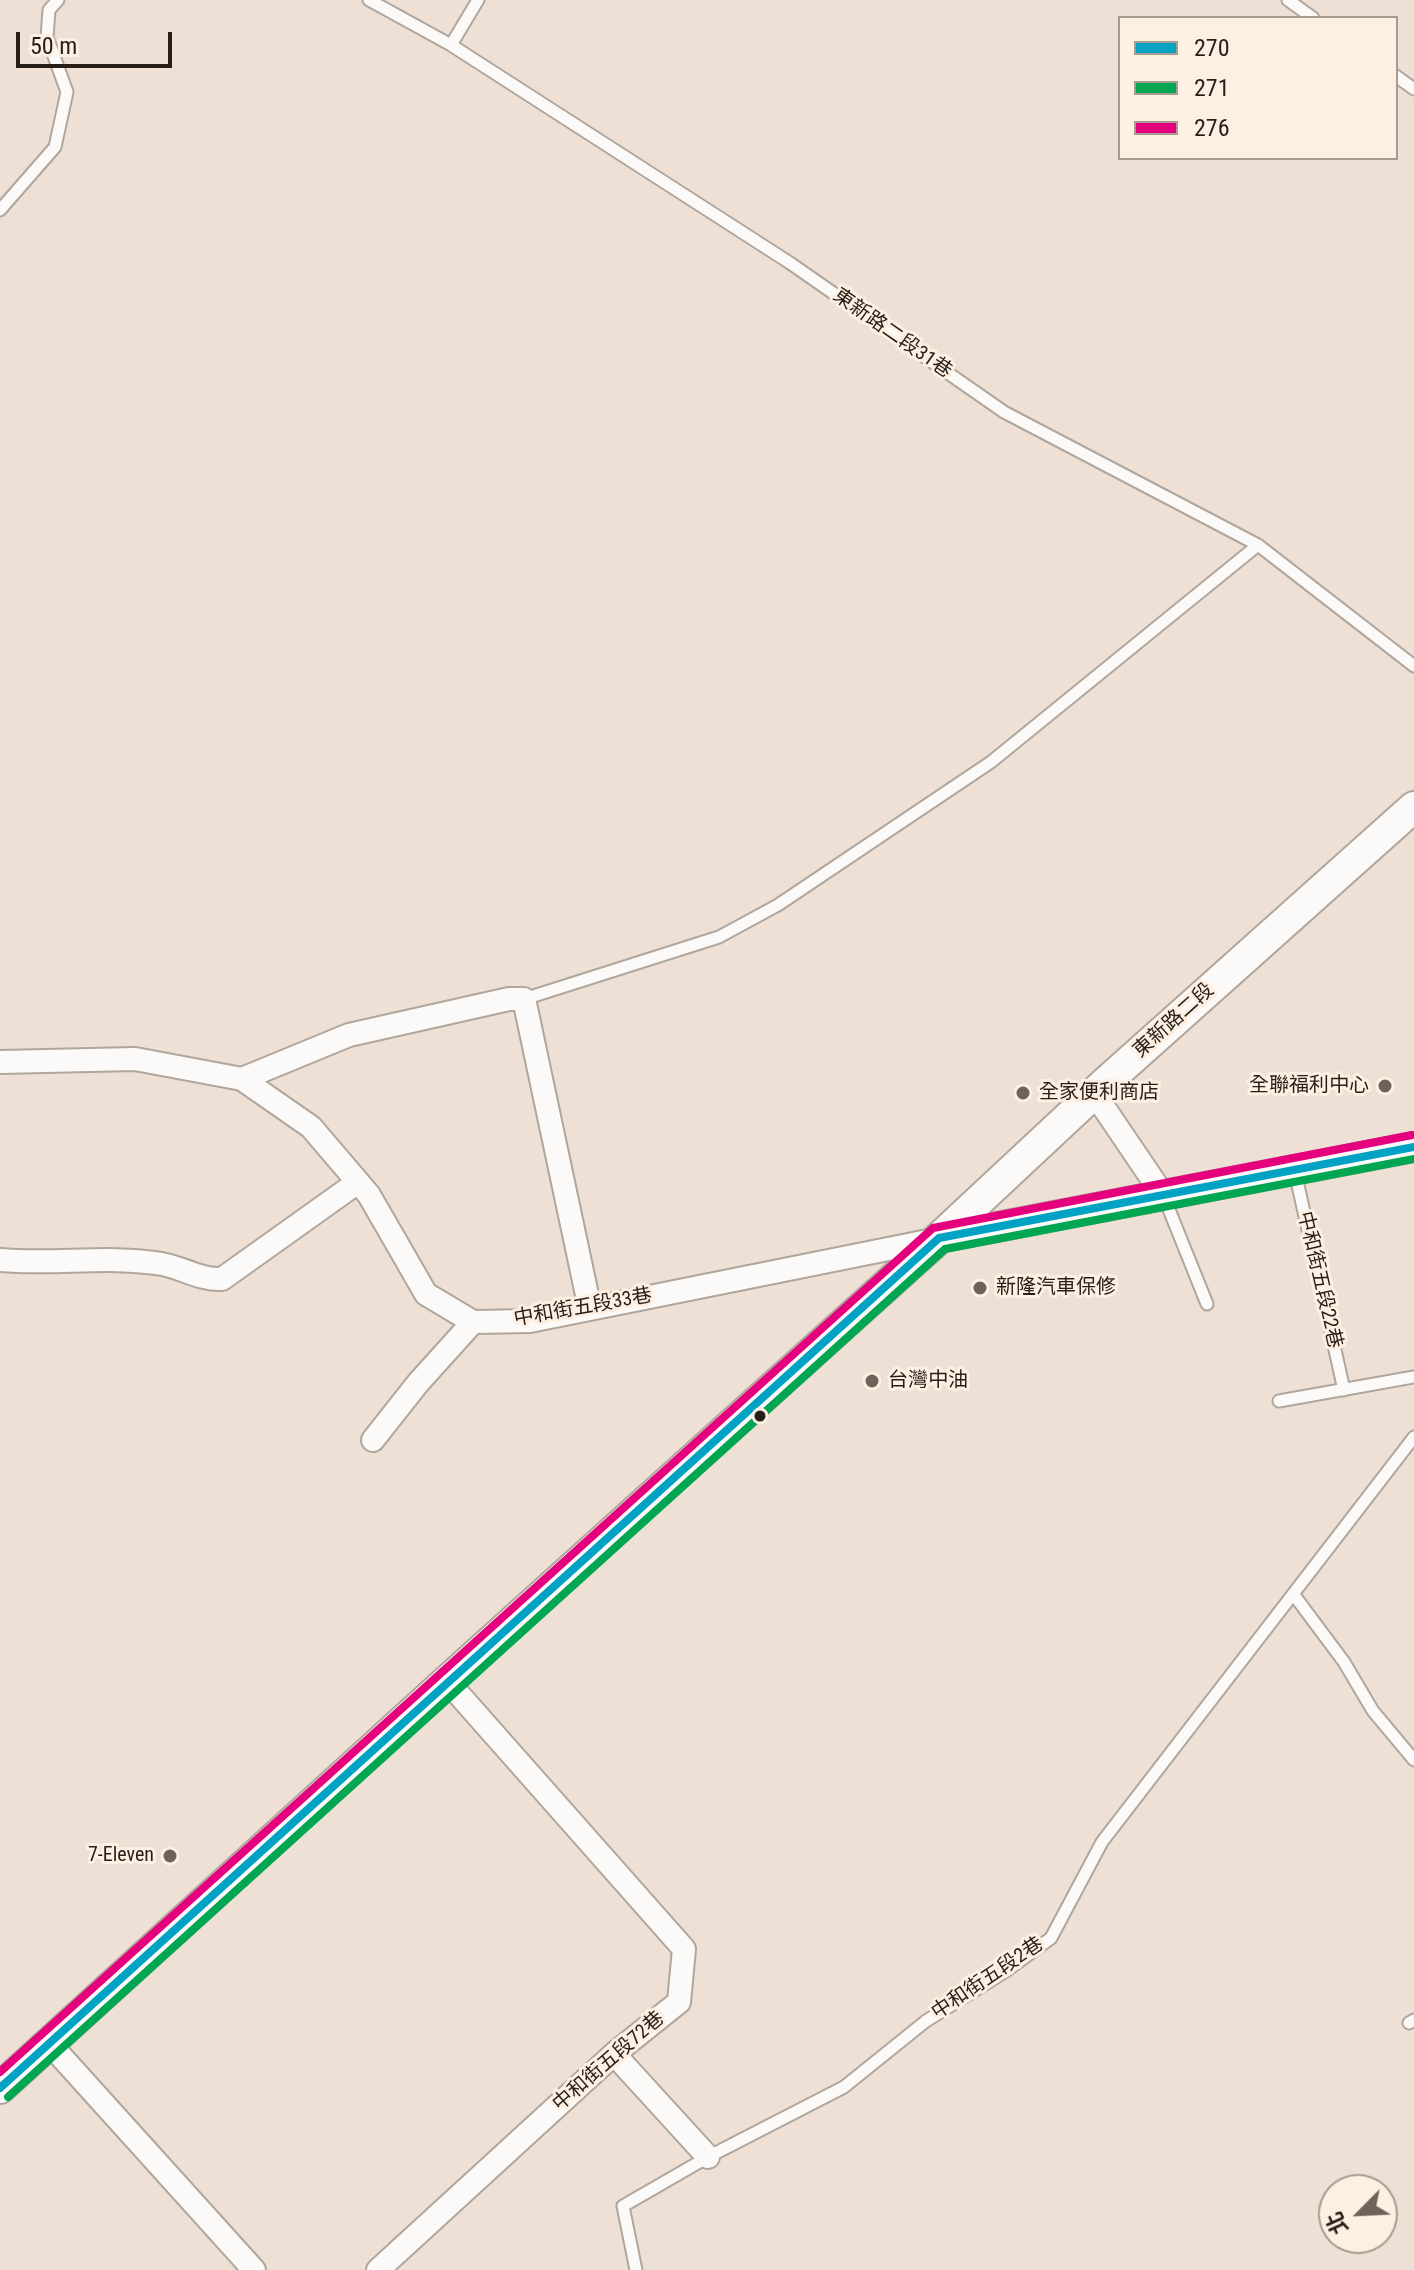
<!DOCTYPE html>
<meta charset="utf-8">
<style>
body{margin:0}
#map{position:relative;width:1414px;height:2270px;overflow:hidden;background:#eee0d4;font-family:"Roboto Condensed","Noto Sans TC",sans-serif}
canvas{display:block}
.legend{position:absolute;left:1118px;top:16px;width:280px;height:144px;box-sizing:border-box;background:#fdefe1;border:2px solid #a79c90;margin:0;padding:10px 14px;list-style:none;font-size:24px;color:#271f17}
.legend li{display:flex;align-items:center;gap:16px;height:40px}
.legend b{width:40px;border:2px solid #a79c90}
.north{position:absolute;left:1318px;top:2174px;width:80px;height:80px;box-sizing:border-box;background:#fdefe1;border:2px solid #a79c90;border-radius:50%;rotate:246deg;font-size:22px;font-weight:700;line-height:32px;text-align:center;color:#271f17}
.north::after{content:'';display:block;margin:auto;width:28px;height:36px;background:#6d6359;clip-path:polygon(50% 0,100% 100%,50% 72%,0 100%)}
.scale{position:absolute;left:16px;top:32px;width:156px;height:36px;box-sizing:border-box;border:4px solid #271f17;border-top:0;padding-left:10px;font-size:24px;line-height:28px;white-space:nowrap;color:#271f17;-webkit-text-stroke:6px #fdefe1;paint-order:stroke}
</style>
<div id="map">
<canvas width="1414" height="2270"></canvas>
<ul class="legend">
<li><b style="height:10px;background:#02a2c5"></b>270</li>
<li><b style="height:10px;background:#00a651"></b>271</li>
<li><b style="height:10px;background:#e5007d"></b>276</li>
</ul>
<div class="north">北</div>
<div class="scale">50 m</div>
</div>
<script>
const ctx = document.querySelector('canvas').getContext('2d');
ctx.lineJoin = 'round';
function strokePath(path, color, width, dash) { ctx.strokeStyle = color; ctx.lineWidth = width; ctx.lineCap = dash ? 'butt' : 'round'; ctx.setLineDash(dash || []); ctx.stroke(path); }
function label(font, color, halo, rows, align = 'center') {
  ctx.font = font + ' "Roboto Condensed","Noto Sans TC",sans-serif'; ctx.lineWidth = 6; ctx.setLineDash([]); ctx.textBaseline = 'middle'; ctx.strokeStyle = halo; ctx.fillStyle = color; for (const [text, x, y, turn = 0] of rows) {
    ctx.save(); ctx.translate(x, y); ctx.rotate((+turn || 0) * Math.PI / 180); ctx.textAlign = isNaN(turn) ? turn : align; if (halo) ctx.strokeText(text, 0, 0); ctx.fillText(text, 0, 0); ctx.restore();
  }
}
const service = new Path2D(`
 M369,0L451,45L790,263L1004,412L1258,545L1414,666
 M1288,0L1313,18
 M451,45L478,0
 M1396,76L1414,89
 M0,210L55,147L67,92L47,37L49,10L58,0
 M524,999L719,937L778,905L991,762L1258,545
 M1295,1172L1344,1390
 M1164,1197L1207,1304
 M1279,1401L1414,1377
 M1294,1595L1344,1662L1373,1711L1414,1760
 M1409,2023L1414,2020
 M636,2270L623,2206L708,2157L844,2087L926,2021L1006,1971L1051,1938L1102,1842L1414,1437`);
const minor = new Path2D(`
 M0,1062L135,1059L242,1079L311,1127L369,1195L426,1294L473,1322L530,1321L938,1239
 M242,1079L349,1035L509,999H524L590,1309
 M1094,1093L1163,1195
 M0,1260C54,1265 109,1255 162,1264C183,1268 200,1280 222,1279L358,1182
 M373,1440L418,1383L473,1322
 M49,2043L254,2270
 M614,2054L708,2157
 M378,2270L614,2054L679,2002L684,1949L447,1681`);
const tertiary = new Path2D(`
 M939,1238L1414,1147`);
const secondary = new Path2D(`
 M0,2088L447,1681L939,1238L1105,1083L1414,807`);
const bus1 = new Path2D(`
 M0,2088L939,1238L1414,1147`);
const bus2 = new Path2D(`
 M8,2097L945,1249L1414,1159`);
const bus3 = new Path2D(`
 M0,2072L933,1228L1412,1135`);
const markers = [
 [1385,1086,8,"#6d6359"],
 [1023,1093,8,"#6d6359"],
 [980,1288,8,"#6d6359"],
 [872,1381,8,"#6d6359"],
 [760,1416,7,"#271f17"],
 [170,1856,8,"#6d6359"]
];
const streetNames = [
 ["東新路二段31巷",892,334,35],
 ["東新路二段",1174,1021,-42],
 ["中和街五段22巷",1319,1280,77],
 ["中和街五段33巷",583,1308,-10],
 ["中和街五段2巷",988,1979,-34],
 ["中和街五段72巷",609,2062,-41]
];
const poiNames = [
 ["全聯福利中心",1369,1086,"right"],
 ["全家便利商店",1039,1093],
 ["新隆汽車保修",996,1288],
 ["台灣中油",888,1381],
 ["7-Eleven",154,1856,"right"]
];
strokePath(service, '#b0a69c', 15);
strokePath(minor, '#b0a69c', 26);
strokePath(tertiary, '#b0a69c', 32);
strokePath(secondary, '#b0a69c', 34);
strokePath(service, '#fcfaf9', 11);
strokePath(minor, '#fcfaf9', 22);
strokePath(tertiary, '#fcfaf9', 28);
strokePath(secondary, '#fcfaf9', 30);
strokePath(bus1, '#02a2c5', 8);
strokePath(bus2, '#00a651', 8);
strokePath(bus3, '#e5007d', 8);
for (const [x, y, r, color] of markers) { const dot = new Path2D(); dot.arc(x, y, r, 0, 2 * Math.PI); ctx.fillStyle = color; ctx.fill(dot); strokePath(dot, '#fdefe1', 3); }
label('20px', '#271f17', '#fdefe1', streetNames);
label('20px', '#271f17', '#fdefe1', poiNames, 'left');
</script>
